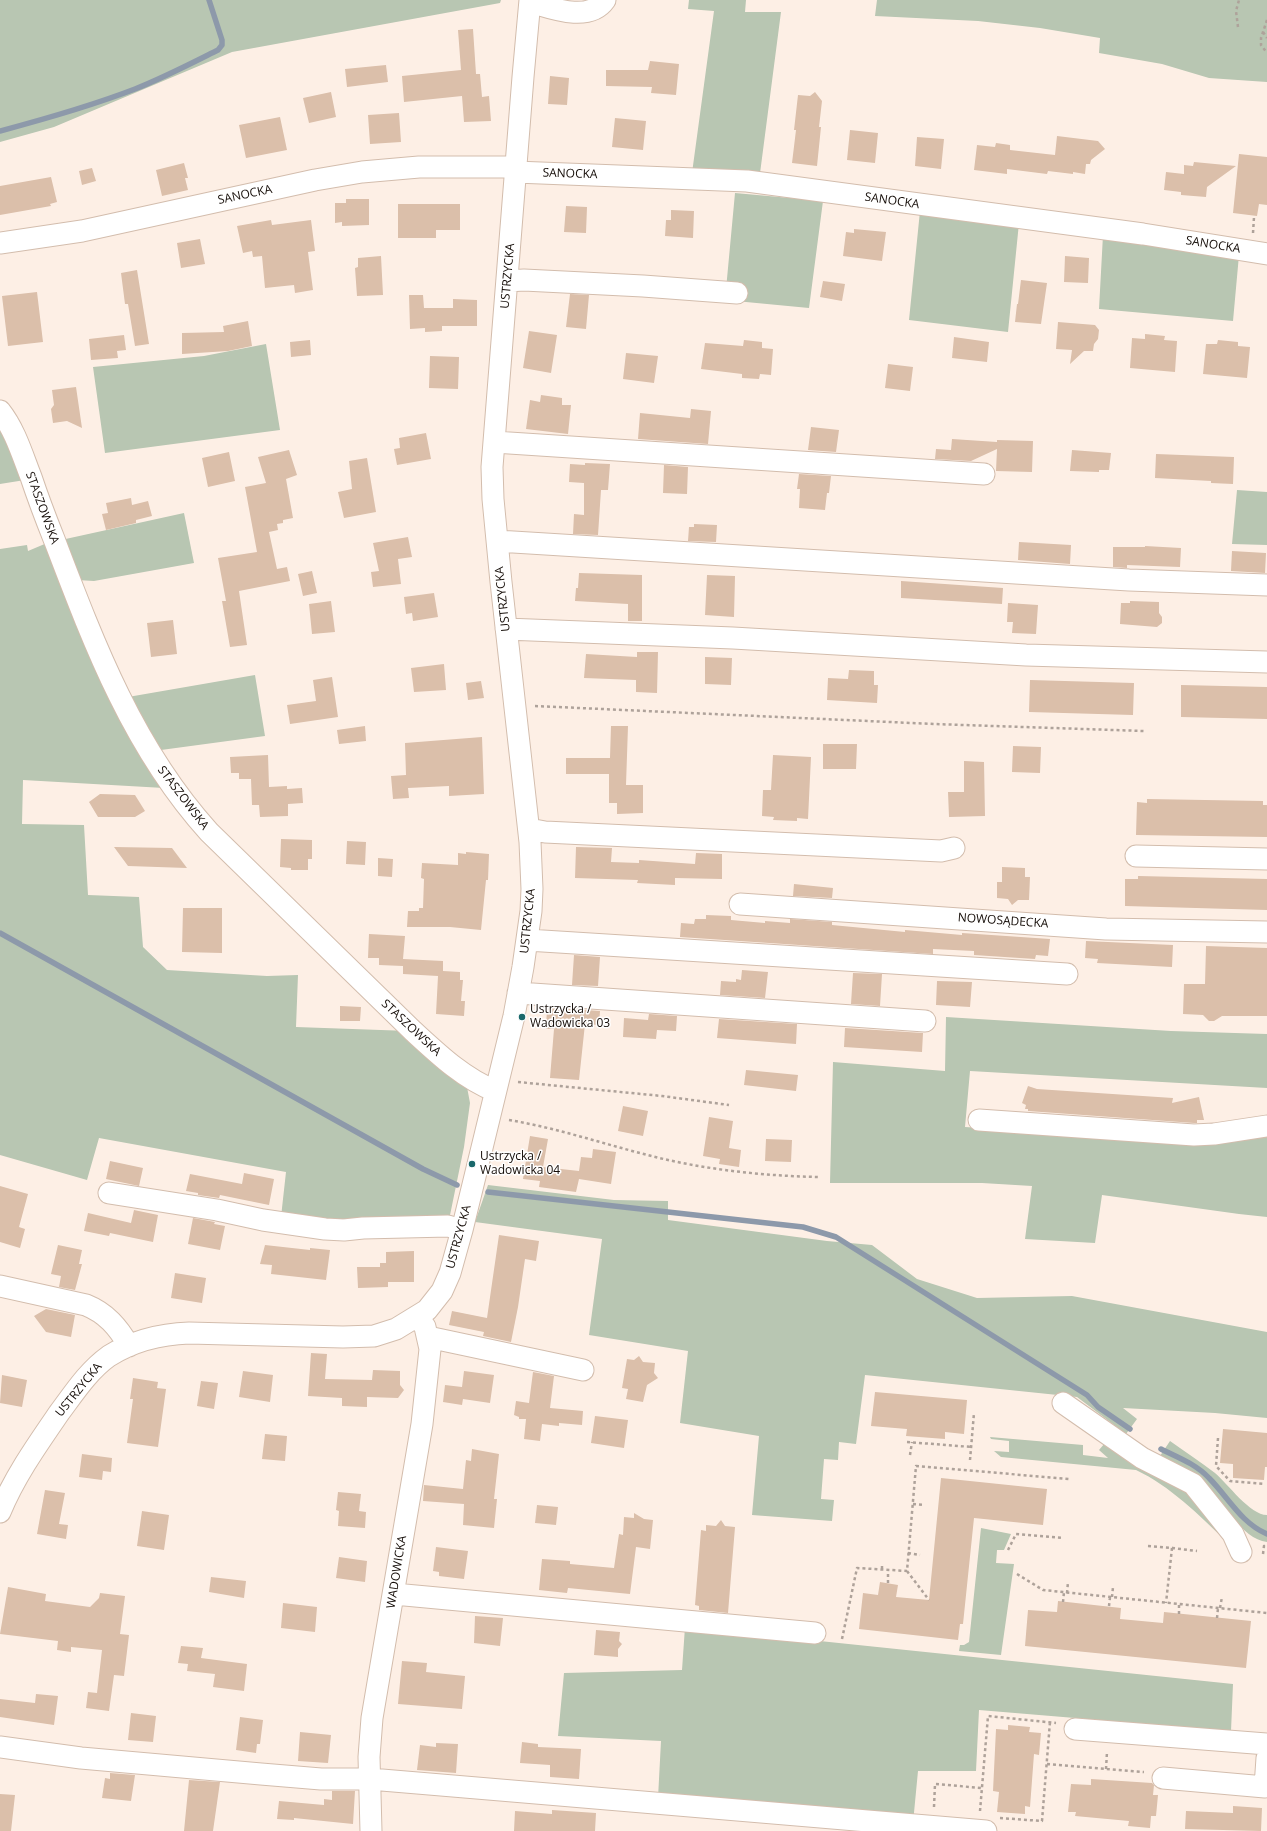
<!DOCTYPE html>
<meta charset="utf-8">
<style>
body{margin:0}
canvas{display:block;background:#fdefe5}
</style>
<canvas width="1267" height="1831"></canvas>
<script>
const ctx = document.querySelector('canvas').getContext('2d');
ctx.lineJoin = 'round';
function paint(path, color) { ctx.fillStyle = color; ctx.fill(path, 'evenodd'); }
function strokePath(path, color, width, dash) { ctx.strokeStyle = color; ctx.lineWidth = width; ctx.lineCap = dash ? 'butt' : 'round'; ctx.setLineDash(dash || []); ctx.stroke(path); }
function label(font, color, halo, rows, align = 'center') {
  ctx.font = font + ' "Open Sans",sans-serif'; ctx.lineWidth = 3; ctx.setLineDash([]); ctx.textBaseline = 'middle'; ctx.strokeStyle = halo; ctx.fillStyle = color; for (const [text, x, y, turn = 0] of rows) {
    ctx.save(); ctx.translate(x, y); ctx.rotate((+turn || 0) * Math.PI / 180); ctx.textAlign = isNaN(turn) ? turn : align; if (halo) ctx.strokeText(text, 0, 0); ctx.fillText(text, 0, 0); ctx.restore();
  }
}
const green = new Path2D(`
 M0,0H501L500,3L232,52L54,127L0,142Z
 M689,0H746L745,12H781L759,181L692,173L714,11L688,9Z
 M877,0H1267V82L1209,78L1162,64L1099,53L1100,38L1040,28L978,21L875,16Z
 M735,193L823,201L809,308L725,300Z
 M920,211L1019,223L1008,332L909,320Z
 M1103,235L1239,255L1233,321L1099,309Z
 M266,344L280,430L105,453L93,367L204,356Z
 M0,425L25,480L0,484Z
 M1237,490L1267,492V545L1232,544Z
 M184,513L194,563L94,581L77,580L61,540Z
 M47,543L71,613L123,725L164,788L23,780L22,824L84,825L88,895L139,897L143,947L167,970L267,976L298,975L296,1027L409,1031L467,1087L470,1103L464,1147L449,1220L336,1225L281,1217L286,1172L99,1138L87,1180L0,1155V549L27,545L28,551Z
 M255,675L265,736L161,750L128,697Z
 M946,1017L1171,1031L1267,1034V1088L970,1071L965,1127L1206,1142L1267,1134V1217L1239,1214L1102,1195L1095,1243L1025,1239L1032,1186L982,1183H830L833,1062L945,1071Z
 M488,1185L614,1200L668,1201V1220L827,1241L872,1245L917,1279L977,1298L1072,1296L1267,1332V1418L1215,1413L1123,1408L1137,1419L1126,1434L1077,1397L865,1375L856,1444L839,1442L838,1460L824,1459L821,1499L834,1500L832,1521L752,1515L759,1436L680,1423L688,1351L589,1335L602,1239L475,1222Z
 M990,1437L1083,1445V1455L1108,1458L1099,1450L1105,1443L1187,1489L1226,1541C1199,1515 1170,1486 1136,1470L1001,1457L994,1451L1009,1452V1441L991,1439Z
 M1170,1441C1185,1452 1201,1462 1215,1473C1228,1484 1250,1515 1267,1515V1542C1241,1539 1223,1500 1205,1484C1192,1473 1174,1465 1160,1456Z
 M981,1528L1011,1534L1004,1550H997L996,1563L1014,1564L1001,1655L959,1651L960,1645H964L969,1642Z
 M685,1627L1233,1684L1231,1731L979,1710L976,1771H918L913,1823L658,1798L661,1741L558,1736L564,1673L682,1670Z`);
const stream = new Path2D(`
 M0,131C45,119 91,106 135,89C163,78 190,64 218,50L222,45V40L209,0
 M0,933L423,1169L457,1185
 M488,1192L803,1227L836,1237L1087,1395L1098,1407L1130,1429
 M1161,1449C1177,1457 1196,1464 1209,1478C1228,1497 1241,1523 1267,1534`);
const building = new Path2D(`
 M473,29L476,74H480L482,97L489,96L491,121L464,122L462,96L404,102L402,76L461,70L458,30Z
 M650,61L679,64L676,95L651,93L652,87L606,86V70H648Z
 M386,65L388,82L347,87L345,69Z
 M550,76L569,78L567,105L548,104Z
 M331,92L336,117L309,123L303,98Z
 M815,92L822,101L819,127H821L817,166L792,163L796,130H794L798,95L810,96Z
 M399,113L401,142L370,144L368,115Z
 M280,117L287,150L246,158L239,125Z
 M615,118L646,121L643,150L612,147Z
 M850,130L878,133L875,163L847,160Z
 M1057,136L1098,141L1105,149L1091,160L1090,164H1086L1085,174L1073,172V174L1048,171L1047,174L1007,169V174L974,170L977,145L995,147L996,143L1010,145V150L1055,155Z
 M917,137L944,139L941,169L915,166Z
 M1239,154L1267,157V205L1259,204L1257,216L1233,213Z
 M1194,162L1236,166L1207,187L1206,197L1181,195V192L1164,190L1166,172L1184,174V165L1193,166Z
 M184,163L188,178H185L188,190L162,196L156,170Z
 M92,168L96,181L82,185L79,171Z
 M51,177L57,202L50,204L51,206L0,215V186Z
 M346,199H369V225L342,226V222L335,223V203H346Z
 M398,204H460V230H436V238H398Z
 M566,206L587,207L586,233L564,232Z
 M671,210L694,211L693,238L665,236L666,220H671Z
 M271,220L272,225L311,220L315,251L308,252L313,290L295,293L294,285L265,288L262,256L253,257L252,251L243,253L237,226Z
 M854,229L886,232L882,261L843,256L846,232L854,233Z
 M200,239L205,264L181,268L177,243Z
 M381,256L383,295L357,296L355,268L358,267V258Z
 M1065,256L1089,258L1088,283L1064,282Z
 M137,270L149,344L135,346L128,304H125L121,273Z
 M1021,280L1047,283L1041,324L1015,322L1017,304H1018Z
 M823,281L845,284L842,301L820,297Z
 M37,292L43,342L8,346L2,296Z
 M570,294L589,295L586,329L566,327Z
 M409,295H423L424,308H453V299L477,300V326H442V331L425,332V328L410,329Z
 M248,321L252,346L228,351L182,354V333L224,332L223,326Z
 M1058,322L1095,325L1099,330L1098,339L1094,344L1093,351H1084L1070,364L1072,350L1056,349Z
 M529,331L557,335L551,373L523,368Z
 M1145,334L1165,336L1164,340L1177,341L1175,372L1130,368L1132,338L1145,339Z
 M124,335L126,350L117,351L118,358L91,360L89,339Z
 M954,337L989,342L987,362L952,358Z
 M310,340L311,355L291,357L290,342Z
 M744,340L762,342V348L773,349L771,375L760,374L759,379L742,378V374L701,369L705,343L743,346Z
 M1218,340L1238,342V346L1250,347L1247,378L1203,374L1206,344H1217Z
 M626,353L658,356L654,383L623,379Z
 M430,356L459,357L458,389L429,388Z
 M888,364L913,367L910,391L885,388Z
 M76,387L82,428L67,421L53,423L51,409L54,405L52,390Z
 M541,395L562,398V405H571L568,434L526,429L530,400L540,402Z
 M691,409L711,411L708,444L638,439L640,413L690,418Z
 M811,427L839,430L836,452L808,450Z
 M426,433L431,459L397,465L394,449L400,448L399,438Z
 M952,439L997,442V440L1033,441L1032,472L996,471L997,449L971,461L935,459L936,449L951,450Z
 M289,450L297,475L286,479L293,518L283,520V523L277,524L278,530L269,532L277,569L287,567L290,581L239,591L247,645L230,647L222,601H226L218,558L257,552L245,487L266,483L258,457Z
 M1072,450L1111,453L1109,470H1099V472L1070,471Z
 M229,452L235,481L208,487L202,458Z
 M1156,454L1234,457L1233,484L1211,483V481L1155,478Z
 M367,458L376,512L344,518L338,492L352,489L349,461Z
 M585,463L610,464L608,490H601L598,535L573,534L574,514L584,515V483L569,482L570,464L585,465Z
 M664,465L688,467L687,494L663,493Z
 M799,474L831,476L829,493H827L825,510L799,508L800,489H797Z
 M131,498L132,505L148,501L152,516L136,520V523L106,530L102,514L108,513L106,503Z
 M694,524L717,525L716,542L688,541L689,527H694Z
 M408,537L412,557L398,559L401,584L373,587L371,572L379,571L373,543Z
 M1019,542L1071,545L1070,564L1018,560Z
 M1145,546L1181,548L1180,567L1127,565V568L1113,567V547H1145Z
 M1232,551L1266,553L1265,573L1231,571Z
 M312,571L317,593L303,596L298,574Z
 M579,573L642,575V621H628V604L575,601L576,588H578Z
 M707,575L735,576L734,617L705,615Z
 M901,581L1003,588L1002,604L901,598Z
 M434,593L438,617L413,621L412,613L406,614L404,597Z
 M331,601L335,632L312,634L309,604Z
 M1130,601L1159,602V613L1162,617V623L1157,627L1120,624L1121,603H1130Z
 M1008,603L1038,605L1036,634L1012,633L1013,622H1007Z
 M173,620L177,654L151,657L147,623Z
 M637,652H658L657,693L636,692V680L584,678L586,654L637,657Z
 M705,657L732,658L731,685L705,684Z
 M444,664L446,690L414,692L411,668Z
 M849,670L874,671V685H878L877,703L827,700L828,678L848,679Z
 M332,677L338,717L290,724L287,705L316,701L313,680Z
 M1030,680L1134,683L1133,715L1029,712Z
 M481,681L484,698L468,700L466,683Z
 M1181,685L1267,687V719L1181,717Z
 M365,726L366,741L339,744L337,730Z
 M611,726H628L626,785H643V813L617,814V803H609V774H566V758H610Z
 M482,737L484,794L449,796V786L408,788L409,798L393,799L391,776L406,775L405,743Z
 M823,744H857L856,769H823Z
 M1013,746L1041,747L1040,773L1012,772Z
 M268,755L269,787L287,786V789L302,788L303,803L288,804V816L260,817L259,805H252L251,779H239V773H231L230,757Z
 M773,755L811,757L808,819L797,818V821L773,820L774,817L762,816L763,790H771Z
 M964,761L984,762L985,816L949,817L948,792H964Z
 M100,794L135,795L145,811L135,817H98L89,802Z
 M1147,799L1263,801V805H1267V837L1136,835L1137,802L1147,803Z
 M281,839L312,840V859H308V870H291V868L280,867Z
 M347,841L366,842L365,865L346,864Z
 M114,847L172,848L187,868L128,866Z
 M576,847L612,848L611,862L639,863V860L695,864L696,853L722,854V879L675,878V885L637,883L638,880L575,878Z
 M466,852L489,854L488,880H486L481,930L450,927H407L408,911H419V908H423L424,879L421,878L422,863L458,865V853L466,854Z
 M378,858L393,859L392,877L378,876Z
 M1002,867L1025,868V877H1030L1029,900H1018L1012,905L1008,899L997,898V882H1002Z
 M1138,876L1267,879V910L1125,906V879H1138Z
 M794,884L833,888L832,898L793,896Z
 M183,908H222V953L182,952Z
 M706,915L731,916V920L765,923V921L790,923V919L832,922V925L905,932V930L962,935V933L1050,939L1048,956L1036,955L1035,959L974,955V951L933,949V954L680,937L681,923L694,924L695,919H706Z
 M369,934L405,936L403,959L443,961V971L460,972V980H463L461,1001H465L464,1016L436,1014L438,976L403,974V966L379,965V958H368Z
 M1086,941L1173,945L1172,967L1097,963L1098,959L1085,958Z
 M1206,946L1267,948V1016H1222L1214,1021H1209L1203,1015L1183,1014L1184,984H1205Z
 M574,955L600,957L598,986L572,985Z
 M742,970L768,972L765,998L720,995L721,981L736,982V979L741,980Z
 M853,973L882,974L880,1006L851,1004Z
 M937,981L972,982L970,1007L936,1005Z
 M340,1006L361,1007L360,1021H340Z
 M547,1007L600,1011L599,1025L585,1024L579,1080L550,1078L554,1029H546Z
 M649,1014L677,1016L676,1031L657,1030L656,1039L623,1037L624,1018L648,1020Z
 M719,1019L797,1024L796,1044L717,1038Z
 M845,1028L923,1033L922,1052L844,1047Z
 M746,1070L798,1075L796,1091L744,1085Z
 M1028,1086L1037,1089L1173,1098L1172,1103L1199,1097L1204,1120H1197V1123H1194L1028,1111V1109H1025L1026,1105L1022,1103Z
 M623,1106L648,1111L643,1136L618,1131Z
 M709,1117L733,1121L729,1148L741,1150L739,1167L719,1164L720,1159L703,1156Z
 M530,1136L548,1139L543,1167L579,1171L581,1157L592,1158L593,1149L616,1152L611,1184L579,1179L576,1192L539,1187L540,1181L523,1179Z
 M766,1139L792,1140L791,1162L765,1161Z
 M110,1161L143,1168L139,1186L106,1179Z
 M244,1173L274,1179L269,1205L220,1195L219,1198L198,1195V1193L186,1191L190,1174L242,1184Z
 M0,1186L28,1194L19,1227L25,1229L20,1248L0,1242Z
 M134,1210L158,1215L153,1242L110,1233L109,1236L84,1231L88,1213L131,1223Z
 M193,1218L215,1222L214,1224L225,1226L220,1250L188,1244Z
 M499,1235L539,1241L536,1261L525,1259L518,1307L511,1342L483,1336L484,1332L449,1325L452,1311L487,1318Z
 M58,1245L82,1250L79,1264H82L75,1290L59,1287L61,1276L51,1274Z
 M265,1245L310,1250V1248L330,1250L326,1280L271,1274L272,1265L260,1264Z
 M414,1251V1282H388V1287L358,1288L357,1267H380V1263H386V1252Z
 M175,1273L206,1278L202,1303L171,1298Z
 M46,1309L75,1315L71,1337L46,1332L34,1316Z
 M311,1353L327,1354L325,1379L372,1380L373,1370L400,1371V1385L404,1390L398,1398L367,1397V1407L342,1406V1398L308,1396Z
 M639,1356L643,1362L655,1363L654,1373L658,1378L647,1385L643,1402L626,1399L628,1389L622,1388L627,1359L634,1360Z
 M243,1371L273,1375L270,1402L239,1397Z
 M464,1371L494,1375L490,1403L463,1399L462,1405L443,1402L445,1385L462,1387Z
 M533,1372L554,1376L550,1408L583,1411L582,1425L559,1423V1426L542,1424L540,1441L524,1439L526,1419H519V1417L514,1415L516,1401L529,1403Z
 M2,1375L27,1380L22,1407L0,1403Z
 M133,1378L158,1382L157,1388L166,1389L158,1447L127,1443L133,1399H130Z
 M201,1381L218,1383L214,1409L197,1406Z
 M875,1392L967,1400L964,1434L945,1432V1439L906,1436L907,1429L871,1426Z
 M595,1416L628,1420L624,1448L591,1443Z
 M1223,1429L1267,1433V1467H1265L1264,1480L1233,1478V1464L1220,1463Z
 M265,1434L287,1436L285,1461L262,1459Z
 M472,1449L499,1454L494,1499H497L494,1528L463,1525L464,1504L423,1501L424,1485L463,1489L466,1460L471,1461Z
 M82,1454L112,1458L111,1472L103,1471L102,1480L79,1477Z
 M941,1478L1047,1489L1043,1525L974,1518L963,1624H960L958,1640L859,1629L863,1593L878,1595L880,1582L898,1585L896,1597L929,1600Z
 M45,1490L65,1493L59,1524L68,1525L66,1539L37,1534Z
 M338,1492L361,1494L359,1511L366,1512L365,1528L338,1526L339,1511L336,1510Z
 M537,1505L558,1507L556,1525L535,1523Z
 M142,1511L169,1515L164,1550L137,1546Z
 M634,1513L644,1519L653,1520L650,1549L636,1547L630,1594L568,1588L567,1593L539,1590L542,1559L570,1561V1564L614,1568L619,1534L623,1535L624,1517L634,1518Z
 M721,1520L725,1526L735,1527L728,1613L699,1610V1606L695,1605L701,1530L706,1531V1525L716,1526Z
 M436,1547L468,1551L464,1579L439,1576V1572L433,1571Z
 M339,1557L367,1561L365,1582L336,1578Z
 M211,1577L246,1581L244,1598L209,1592Z
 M8,1587L46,1594L45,1601L90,1607L99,1598L100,1593L125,1596L120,1634L129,1635L124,1676L114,1675L109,1711L86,1708L88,1692L97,1693L102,1650L71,1647V1652L57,1650L58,1641L0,1634Z
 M1058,1601L1121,1608L1120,1619L1163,1623L1164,1612L1251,1621L1246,1668L1025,1646L1028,1610L1057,1612Z
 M283,1603L317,1607L315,1632L281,1628Z
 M475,1616L503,1618L500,1646L474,1643Z
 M596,1630L620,1632L619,1641L622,1644L618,1649V1657L594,1655Z
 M181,1646L203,1648L201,1658L247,1664L244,1691L213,1687L215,1674L187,1671L188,1664L178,1663Z
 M402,1661L427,1663L426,1672L465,1676L462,1709L398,1704Z
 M36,1694L58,1696L54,1725L0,1717V1699L35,1703Z
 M131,1713L156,1716L153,1742L128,1740Z
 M240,1717L263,1720L260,1744H257L256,1753L236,1750Z
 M1008,1725L1030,1727L1029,1732L1041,1733L1039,1755L1034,1754L1030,1807L1025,1806V1814L997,1812L999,1792L993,1791L996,1729L1008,1730Z
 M300,1732L331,1735L328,1763L298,1761Z
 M522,1742L538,1744V1747L581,1749L579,1779L550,1777V1765L520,1763Z
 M436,1743L458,1744L456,1773L417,1770L420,1745L436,1747Z
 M110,1773L135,1775L131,1801L102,1798L105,1778L110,1779Z
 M1091,1779L1152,1783L1154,1785L1153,1795H1158L1156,1816H1151L1150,1828L1128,1826L1129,1821L1075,1816L1076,1812H1068L1071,1784L1091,1785Z
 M189,1780L220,1782L213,1831H184Z
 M332,1791H355L353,1824L294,1818V1820L277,1819L279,1801L324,1805V1799L332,1800Z
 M0,1794L15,1795L11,1831H0Z
 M1233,1806L1262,1808L1261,1831L1185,1829L1186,1811L1233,1813Z
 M552,1810L596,1813L595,1831H514L515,1811L552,1814Z`);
const path = new Path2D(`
 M1267,20L1261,38V45L1267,53
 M1238,27L1236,11L1239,0
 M1263,32L1267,38
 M1253,233L1254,217
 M535,706L934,724L1144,731
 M518,1082L662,1096L729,1105
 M509,1120C563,1129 615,1148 668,1160C718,1171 769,1176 819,1177
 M1218,1438L1216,1466L1230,1481L1264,1484
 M907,1442L972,1447
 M910,1455L912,1442
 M970,1460L974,1413
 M913,1504L925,1505
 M1148,1546L1172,1548L1166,1603
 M1172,1548L1197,1551
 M1008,1550L1016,1534L1063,1538
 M908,1553L920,1555
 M1263,1554L1264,1546L1267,1547
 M882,1569V1564
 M907,1571L929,1600
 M1017,1574L1043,1590L1267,1613
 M888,1583V1570
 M1067,1593L1068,1582
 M1112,1597L1113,1587
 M1063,1602L1064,1592
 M1109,1606L1110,1597
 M1220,1608L1222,1597
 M1179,1614V1604
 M1217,1618L1218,1608
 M842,1639L857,1568L907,1571L916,1466L1069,1479
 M1047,1764L1144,1772
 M1106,1769L1107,1752
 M934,1807L935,1784L982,1788
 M980,1811L988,1716L1056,1723
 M1000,1818L1042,1821L1050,1722`);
const minor = new Path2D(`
 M530,2C551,8 589,23 605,0
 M515,172L747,181L1143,234L1267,254
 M0,243L82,231L315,180L362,172L419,167H516
 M508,281L524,280L643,286L737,293
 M0,411C15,430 22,454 31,477C38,498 46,519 54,539C94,644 133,748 209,832L413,1031C438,1054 463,1078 495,1091
 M494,442L984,474
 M497,541L1129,580L1267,585
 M506,629L733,638L1026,655L1267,662
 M529,829L545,832L941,851L954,848
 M1136,856L1267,859
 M740,904L1106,929L1267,932
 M527,940L1067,974
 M518,993L925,1021
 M979,1120L1194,1135L1214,1134L1267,1126
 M109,1193L217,1210L263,1220L325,1229L344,1230L363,1228L448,1226L462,1230
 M0,1286L86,1305C106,1313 118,1327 129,1346
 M428,1337L583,1370
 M1063,1403L1142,1458L1193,1484L1233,1534L1241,1552
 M0,1512C15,1476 37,1445 59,1413C74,1393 88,1371 109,1356C133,1341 161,1334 189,1333L343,1337L374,1336L396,1329L427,1310L442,1291L450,1273L462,1230L514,1016L523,967L531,911L532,889L530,842L501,582L493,499L492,467L523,77L530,0
 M394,1594L815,1633
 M1075,1729L1267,1744
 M0,1747L81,1758L261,1774L321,1779H370L986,1831
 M1163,1778L1265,1787L1267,1758
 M371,1831L369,1757L372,1718L422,1424L430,1349L425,1327L418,1316`);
const markers = [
 [522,1017,4,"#1a686b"],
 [472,1164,4,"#1a686b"]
];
const streetNames = [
 ["SANOCKA",570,174,2],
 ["SANOCKA",245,195,-12],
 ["SANOCKA",892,201,8],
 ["SANOCKA",1213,245,9],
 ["USTRZYCKA",508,276,-85],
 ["STASZOWSKA",42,508,70],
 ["USTRZYCKA",503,599,-96],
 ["STASZOWSKA",183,798,53],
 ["USTRZYCKA",528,921,-84],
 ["NOWOSĄDECKA",1003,921,4],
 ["STASZOWSKA",411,1028,43],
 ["USTRZYCKA",459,1237,-75],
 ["USTRZYCKA",79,1390,-51],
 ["WADOWICKA",397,1572,-81]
];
const poiNames = [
 ["Ustrzycka /",530,1010],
 ["Wadowicka 03",530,1024],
 ["Ustrzycka /",480,1157],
 ["Wadowicka 04",480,1171]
];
paint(green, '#b8c6b2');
strokePath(stream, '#8d99aa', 5.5);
paint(building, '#dbbfaa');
strokePath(minor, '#d3bdad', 23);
strokePath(path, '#aea29a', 2.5, [3, 3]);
strokePath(minor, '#fff', 21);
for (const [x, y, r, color] of markers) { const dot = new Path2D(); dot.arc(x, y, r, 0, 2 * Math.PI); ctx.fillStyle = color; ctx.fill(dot); strokePath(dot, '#fff', 1.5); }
label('12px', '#140c07', '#fff', streetNames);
label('12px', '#140c07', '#fff', poiNames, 'left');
</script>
